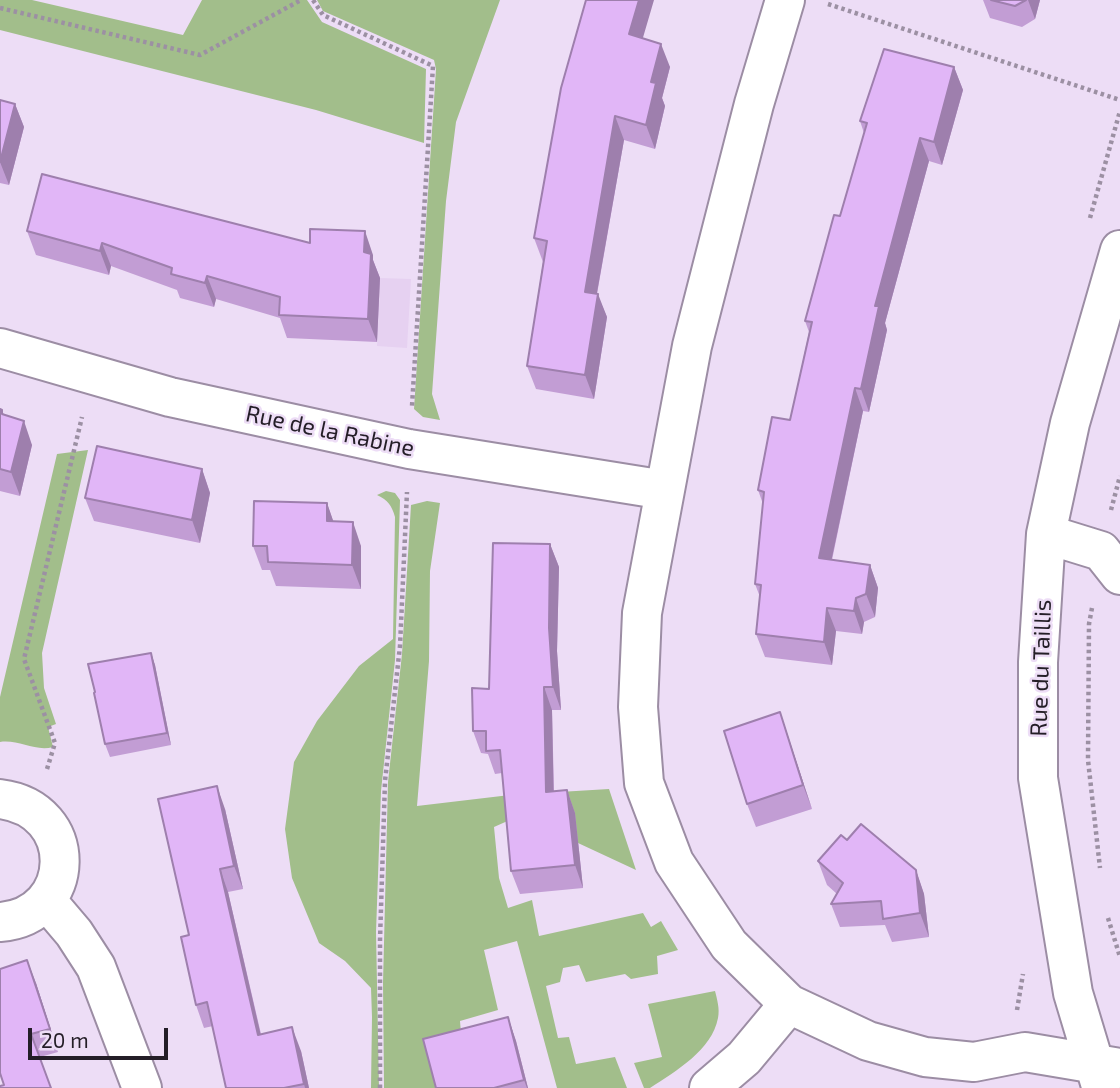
<!DOCTYPE html>
<style>
body{margin:0}
#map{position:relative;width:1120px;height:1088px;overflow:hidden;background:#edddf6;font-family:"Exo 2",sans-serif}
canvas{display:block}
.scale{position:absolute;left:28px;top:1028px;width:140px;height:32px;box-sizing:border-box;border:4px solid #241e27;border-top:0;padding-left:9px;font-size:21px;line-height:24px;white-space:nowrap;color:#241e27;-webkit-text-stroke:5px #edddf6;paint-order:stroke}
</style>
<div id="map">
<canvas width="1120" height="1088"></canvas>
<div class="scale">20 m</div>
</div>
<script>
const context = document.querySelector('canvas').getContext('2d');
context.lineJoin = 'round';
function fill(path, color) { context.fillStyle = color; context.fill(path, 'evenodd'); }
function strokePath(path, color, width, dash) { context.strokeStyle = color; context.lineWidth = width; context.lineCap = dash ? 'butt' : 'round'; context.setLineDash(dash || []); context.stroke(path); }
function write(font, color, halo, rows, align = 'center') {
  context.font = font + ' "Exo 2",sans-serif'; context.lineWidth = 5; context.setLineDash([]); context.textBaseline = 'middle'; context.strokeStyle = halo; context.fillStyle = color; for (const [text, x, y, turn = 0] of rows) {
    context.save(); context.translate(x, y); context.rotate((+turn || 0) * Math.PI / 180); context.textAlign = isNaN(turn) ? turn : align; if (halo) context.strokeText(text, 0, 0); context.fillText(text, 0, 0); context.restore();
  }
}
fill(new Path2D(`
 M380 278 411 279 407 348 377 346Z`), '#e6d1f1');
fill(new Path2D(`
 M0 0H32L183 35 202 0H307L322 22 426 69 424 143 316 110 0 30Z
 M317 0H500L456 122 446 201 432 394 440 420 423 417 414 409 436 69 434 60 323 11Z
 M88 450 42 653 44 688 56 724 48 727 53 747C35 752 18 739 0 742V697L57 454Z
 M386 491 395 493 400 500 395 660 381 791 376 932 379 1088H371L372 1017 371 988 345 961 319 943 292 878 285 829 294 762 317 721 359 666 393 639 395 517C392 506 388 500 377 495Z
 M427 501 440 503 430 571 429 661 417 806 510 795 609 789 636 870 578 843 512 819 494 827 499 878 508 908 532 900 539 936 643 913 651 927 661 921 678 950 657 956 658 974 631 979 625 974 586 982 579 965 563 968 560 982 546 986 558 1038 569 1037 576 1064 615 1057 627 1088H557L517 941 484 950 498 1010 460 1021 461 1033 438 1088H384L383 983 388 782 402 654 411 505Z
 M715 991C717 999 720 1009 718 1018 712 1050 676 1071 650 1088H644L634 1063 662 1057 648 1004Z`), '#a2be8b');
const minor = new Path2D(`
 M785 0 754 104 692 346 642 613 638 707 644 783 674 862 729 945 789 1004 868 1041 925 1057 974 1062 1025 1052 1120 1068
 M0 348 170 397 409 449 665 490
 M1046 534 1101 551 1120 575
 M0 799C81 809 78 916 0 922
 M46 900 74 933 96 967 142 1088
 M1101 1086 1073 993 1038 778V662L1046 534 1070 423 1120 250
 M709 1088 744 1058 789 1004`);
strokePath(minor, '#9c8da4', 42);
strokePath(new Path2D(`
 M313 0 323 15 433 66 412 406
 M828 4 1120 100
 M0 8 200 55 301 0
 M1090 218 1120 111
 M1111 510 1120 476
 M1092 608 1089 624 1088 760 1100 868
 M47 769 55 743 24 659 82 417
 M1108 918 1120 957
 M1017 1010 1023 974
 M380 1088V940L385 781 400 646 407 492`), '#9c90a3', 4.5, [3.5, 3.5]);
strokePath(minor, '#fff', 38);
fill(new Path2D(`
 M983 0H1040L1035 19 1022 27 990 18Z
 M643 38 670 67 662 98 665 106 655 149 624 140 597 294 607 317 594 399 536 389 527 366 543 262 534 238Z
 M954 67 963 90 942 165 929 161 885 323 887 330 869 412 863 411 832 560 870 565 878 588 875 617 864 622 862 634 836 631 832 665 765 657 756 634 760 597 755 584 763 504 758 490 790 420 809 332 805 321 840 216 864 133 860 121Z
 M0 100 15 104 24 127 9 185 0 183Z
 M27 231 310 243 373 255V260L380 278 377 342 287 338 280 318 216 299 214 307 180 298 177 290 111 266 109 275 36 255Z
 M0 409 2 410 4 415 32 445 20 496 0 491Z
 M202 469 210 493 200 543 94 521 85 498Z
 M327 503 333 521 361 546V589L276 586 270 570H262L253 546Z
 M550 544 559 567 557 651 561 710H552L554 791 567 790 575 813 583 888 520 894 511 871 502 773 495 774 488 754 481 753 473 731 489 689Z
 M151 653 155 665 171 745 110 757 105 744Z
 M780 712 812 809 756 827 747 804Z
 M225 809 243 889 228 892 261 1034 301 1051 309 1088H226L213 1026 204 1028 196 1005 189 935Z
 M847 840 916 870 924 894 929 937 892 942 885 925 840 927 831 904 837 894 827 885 818 861Z
 M36 983 58 1052 40 1057 4 1085Z
 M508 1017 516 1041 528 1088H436Z`), '#c29dd4');
fill(new Path2D(`
 M639 0H654L637 58 629 34Z
 M1028 0H1040L1035 19Z
 M661 44 670 67 662 98 665 106 655 149 646 125 651 82Z
 M954 67 963 90 942 165 934 142Z
 M15 104 24 127 9 185 0 162Z
 M615 116 624 140 593 315 585 292Z
 M920 138 929 161 885 323 887 330 869 412 861 389 875 306Z
 M365 231 373 255V260L380 278 377 342 368 319 364 252Z
 M102 243 111 266 109 275 100 251Z
 M207 276 216 299 214 307 205 283Z
 M598 294 607 317 594 399 585 375Z
 M855 388 863 411 827 581 819 558Z
 M24 421 32 445 20 496 11 472Z
 M202 469 210 493 200 543 192 520Z
 M327 503 335 526 327 521Z
 M353 522 361 546V589L352 565Z
 M550 544 559 567 557 651 561 710 553 687 549 628Z
 M870 565 878 588 875 617 866 594Z
 M856 598 864 622 862 634 854 611Z
 M827 608 836 631 832 665 824 642Z
 M151 653 155 665 171 745 167 733Z
 M544 687 552 710 554 815 546 792Z
 M780 712 788 736 812 809 803 785Z
 M217 786 225 809 243 889 234 866Z
 M567 790 575 813 583 888 575 865Z
 M220 869 228 892 266 1058 258 1035Z
 M916 870 924 894 929 937 920 913Z
 M27 960 36 983 58 1052 50 1029Z
 M508 1017 516 1041 528 1088H527L524 1080Z
 M292 1027 301 1051 309 1088H305L304 1084Z`), '#9e7fad');
const building = new Path2D(`
 M586 0H639L629 34 661 44 651 82 656 83 646 125 615 116 585 292 598 294 585 375 527 366 547 241 534 238 561 88Z
 M991 0H1026L1015 6Z
 M884 49 954 67 934 142 920 138 875 306H879L861 389 855 388 819 558 870 565 866 594 856 598 854 611 827 608 824 642 756 634 761 585 755 584 764 492 758 490 772 417 790 420 812 322 805 321 834 215 840 216 867 123 860 121Z
 M0 100 15 104 0 162Z
 M42 174 310 243V229L365 231 364 252 371 254 368 319 279 315 280 297 207 276 205 283 171 274 172 268 102 243 100 251 27 231Z
 M0 409 2 410V414L24 421 11 472 0 469Z
 M97 446 202 469 192 520 85 498Z
 M254 501 327 503V521L353 522 352 565 268 562 267 546H253Z
 M493 543 550 544 549 628 553 687H544L546 792 567 790 575 865 511 871 500 750 486 751V731H473L472 688 489 689Z
 M151 653 167 733 105 744 94 693 95 692 88 664Z
 M780 712 803 785 747 804 724 731Z
 M217 786 234 866 220 869 258 1035 292 1027 304 1084 284 1088H226L207 1002 196 1005 181 937 189 935 158 799Z
 M861 824 916 870 920 913 883 919 881 901 831 904 843 883 818 861 841 835 847 840Z
 M27 960 50 1029 31 1034 51 1088H0V1086L4 1085 0 1073V969Z
 M508 1017 524 1080 494 1088H436L423 1039Z`);
fill(building, '#e1b6f7');
strokePath(building, '#9e7fad', 2);
write('23px', '#241e27', '#edddf6', [
 ["Rue de la Rabine",330,431,12],
 ["Rue du Taillis",1041,668,-88]
]);
</script>
